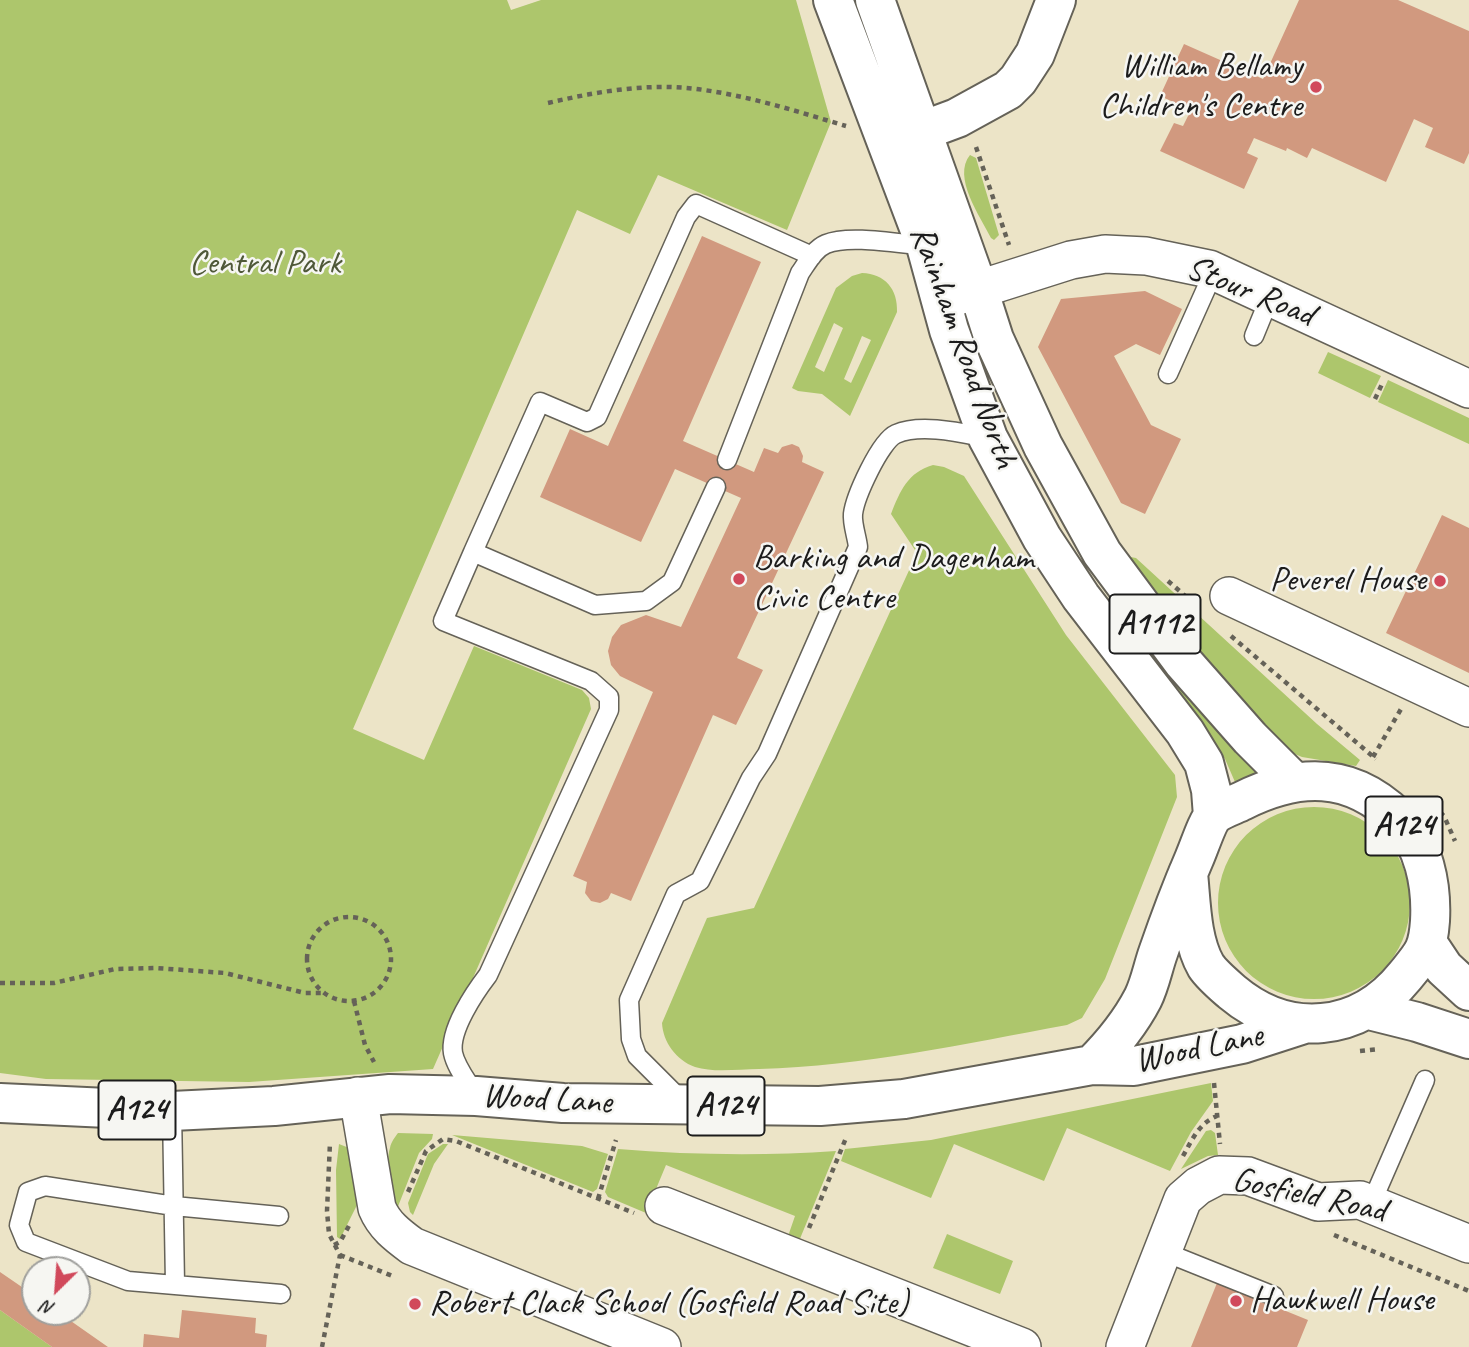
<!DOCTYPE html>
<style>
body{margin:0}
#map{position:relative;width:1469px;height:1347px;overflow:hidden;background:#ece4c7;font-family:Caveat,sans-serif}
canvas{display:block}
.north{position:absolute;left:21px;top:1256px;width:70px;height:70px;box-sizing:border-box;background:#f6f6f2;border:2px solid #9f9f9c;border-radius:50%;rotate:205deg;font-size:19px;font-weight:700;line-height:28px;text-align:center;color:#1c1c1c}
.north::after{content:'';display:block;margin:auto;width:24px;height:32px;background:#d1495b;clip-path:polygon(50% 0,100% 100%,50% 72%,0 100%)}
</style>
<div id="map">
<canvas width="1469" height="1347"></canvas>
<div class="north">N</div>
</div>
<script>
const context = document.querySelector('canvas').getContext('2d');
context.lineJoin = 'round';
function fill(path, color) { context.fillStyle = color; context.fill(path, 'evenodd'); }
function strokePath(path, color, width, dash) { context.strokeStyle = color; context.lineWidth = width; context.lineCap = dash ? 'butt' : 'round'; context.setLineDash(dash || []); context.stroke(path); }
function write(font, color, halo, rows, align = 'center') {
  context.font = font + ' Caveat,sans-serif'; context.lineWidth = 5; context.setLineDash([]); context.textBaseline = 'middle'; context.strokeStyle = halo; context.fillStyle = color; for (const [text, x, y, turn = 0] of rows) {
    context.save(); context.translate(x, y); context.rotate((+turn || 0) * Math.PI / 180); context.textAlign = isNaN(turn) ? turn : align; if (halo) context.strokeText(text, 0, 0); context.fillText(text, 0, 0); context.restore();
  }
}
fill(new Path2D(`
 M0 0H507L511 10 541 0H796L831 122 787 230 658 175 630 234 577 210 353 729 424 760 474 646 582 690 589 698 591 709 433 1069 249 1082 46 1079 0 1073Z
 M970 155 976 158 999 235 994 240 991 238C980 216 952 177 970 155Z
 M862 273C885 274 898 289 897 312L850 416 822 394 798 391 792 388 836 288 852 276ZM834 323 843 328 824 372 815 367ZM862 336 871 340 851 383 844 379Z
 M1328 352 1381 376 1370 398 1318 373Z
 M1388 380 1469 418V444L1378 402Z
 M933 465 944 467 964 476 1066 635 1175 775 1177 797 1105 979 1082 1018 1067 1025C964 1044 864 1066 759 1069 739 1069 714 1073 695 1067 676 1060 663 1042 662 1023L707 918 754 908 917 553 891 514C900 491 908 472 933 465Z
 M1125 556 1136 558 1317 724 1360 760 1356 766 1302 757 1290 752 1236 700Z
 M1117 594 1256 770 1255 773 1235 782 1225 759 1216 746 1104 602Z
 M1218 903a96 96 0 1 1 192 0a96 96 0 1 1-192 0Z
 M1211 1083 1213 1101 1191 1132 1170 1171 1067 1128 1044 1181 954 1144 931 1198 841 1161 845 1149 931 1140Z
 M1211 1130 1215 1133 1218 1155 1208 1156 1181 1169 1206 1131Z
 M398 1133 433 1134 432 1139 419 1153 397 1209C392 1195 385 1162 390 1148 391 1142 395 1137 398 1133Z
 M452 1135 582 1146 608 1154 597 1189 593 1192Z
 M339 1144 349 1148 361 1197 340 1239 337 1237 336 1170Z
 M443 1144H448L434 1164 413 1215 410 1212 408 1203 428 1154Z
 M618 1149C691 1155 763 1156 836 1151L797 1246 786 1242 795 1216 666 1165 646 1213 608 1197 605 1192Z
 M947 1234 1013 1261 1000 1294 933 1268Z
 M0 1310 52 1347H0Z`), '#adc66c');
fill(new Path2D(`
 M1299 0H1398L1469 31V153L1464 164 1425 147 1433 128 1414 119 1386 182 1312 148 1307 158 1287 148 1286 151 1254 138 1247 153 1258 158 1244 189 1160 151 1174 123 1183 126 1191 110 1160 96 1184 44 1263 79Z
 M702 236 761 262 683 441 754 472 764 448 778 453 782 447 792 444 799 447 803 456 802 462 824 472 737 658 763 670 736 725 713 715 631 901 611 893 608 899 600 903 591 901 585 893 587 882 573 876 653 692 620 676 611 665 608 651 612 637 621 625 646 615 681 627 741 498 675 469 641 542 540 497 570 429 608 446Z
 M1145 291 1182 309 1160 355 1136 344 1114 356 1151 425 1181 439 1145 514 1121 503 1038 347 1061 299Z
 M1442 515 1469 528V673L1386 633Z
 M0 1272 35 1296V1312H58L108 1347H52L0 1310Z
 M1217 1283 1308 1320 1297 1347H1191Z
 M182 1310 256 1318 255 1333 267 1335 266 1347H143L144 1334 179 1338Z`), '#d1997f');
const service = new Path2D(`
 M1254 336 1270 297
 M1168 374 1214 271
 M727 460 800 273C807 263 814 249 826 244 849 234 900 244 926 246
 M473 552 540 402 587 422 597 417 686 217 696 204 812 256
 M476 1096C469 1083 456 1068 453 1053 449 1030 475 992 488 975L609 710V697L591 681 443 621 473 552 595 605 646 601 672 582 716 487
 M680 1099 637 1056 631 1039 629 1000 676 894 700 881 751 778 767 754 858 547C857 537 852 524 853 514 855 497 880 441 896 434 921 423 962 433 988 438
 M172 1111 175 1284
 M1371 1204 1425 1080
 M279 1216 174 1206 45 1186 28 1192 19 1225 26 1242 128 1281 281 1294
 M1162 1251 1274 1296`);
const minor = new Path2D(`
 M948 299 1071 260 1105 254 1146 256 1209 269 1469 389
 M1229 596 1469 708
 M358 1096 377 1208C384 1225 397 1235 412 1246L662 1347
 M664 1206 1022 1347
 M1125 1347 1183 1199 1198 1186 1219 1175 1248 1176 1318 1202 1360 1200 1469 1244`);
const tertiary = new Path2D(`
 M890 143 957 118 1008 90 1018 80 1035 54 1056 0`);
const primary = new Path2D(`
 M833 0 926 246 949 330 988 438 1042 538 1081 597 1185 732 1204 763 1211 790 1213 816
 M875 0 978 289 994 339 1043 446 1102 553 1183 662 1250 738 1293 781
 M1428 944 1444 968 1469 991
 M1369 1010 1417 1022 1469 1039
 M1092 1065C1112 1045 1130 1023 1143 998 1150 984 1153 967 1158 953 1169 921 1181 889 1194 859 1199 848 1207 822 1214 815 1221 809 1234 805 1242 801 1298 773 1350 771 1398 818 1424 844 1432 885 1430 921 1428 950 1423 954 1405 976 1359 1033 1288 1039 1232 992 1224 985 1212 975 1206 966 1191 940 1191 902 1188 873
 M0 1103 172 1111 274 1106 390 1094 476 1096 563 1103 820 1106 904 1099 1092 1065 1134 1066 1242 1044 1304 1024`);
strokePath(service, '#656258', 21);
strokePath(minor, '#656258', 40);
strokePath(tertiary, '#656258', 42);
strokePath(primary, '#656258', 42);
strokePath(new Path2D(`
 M548 103C599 91 652 82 704 90 753 97 799 112 846 126
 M976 147 1009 245
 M1375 399 1382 384
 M1168 581 1198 607
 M1231 636 1376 759
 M1373 757 1401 709
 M1440 812 1444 816 1455 841
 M307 959a42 42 0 1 1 84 0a42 42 0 1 1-84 0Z
 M0 983H54L115 969 156 968 225 973 305 993H326
 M354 1001 365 1045 374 1062
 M1360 1051 1379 1049
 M1214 1083 1220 1144
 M1183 1156C1192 1140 1199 1123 1217 1116
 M408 1192 426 1151 443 1139 456 1141 634 1213
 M598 1199 616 1140
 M809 1228 846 1138
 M1334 1235 1469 1291
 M334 1245 340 1242 350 1224
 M340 1255 395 1277
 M322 1347 340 1255 329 1234 327 1211 330 1142`), '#656258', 4.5, [5, 5]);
strokePath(service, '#fff', 18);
strokePath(minor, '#fff', 37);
strokePath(tertiary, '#fff', 38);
strokePath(primary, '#fff', 38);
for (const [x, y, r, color] of [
 [1316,87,7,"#d1495b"],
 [739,579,7,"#d1495b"],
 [1440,581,7,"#d1495b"],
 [1236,1301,7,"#d1495b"],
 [415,1304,7,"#d1495b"]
]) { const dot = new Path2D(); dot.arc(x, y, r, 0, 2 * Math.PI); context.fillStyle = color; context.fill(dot); strokePath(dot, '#f6f6f2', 2.5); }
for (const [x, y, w] of [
 [1155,624,91],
 [1404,826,77],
 [726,1106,77],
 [137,1110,77]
]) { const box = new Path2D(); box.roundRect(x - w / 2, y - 29.5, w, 59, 5); context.fillStyle = '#f6f6f2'; context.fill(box); strokePath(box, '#1c1c1c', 2); }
write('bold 33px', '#1c1c1c', null, [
 ["A1112",1155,624],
 ["A124",1404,826],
 ["A124",726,1106],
 ["A124",137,1110]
]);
write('35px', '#1c1c1c', '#f6f6f2', [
 ["William Bellamy",1302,67,"right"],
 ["Children's Centre",1302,107,"right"],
 ["Barking and Dagenham",753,559],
 ["Civic Centre",753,599],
 ["Peverel House",1426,581,"right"],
 ["Hawkwell House",1250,1301],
 ["Robert Clack School (Gosfield Road Site)",429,1304]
], 'left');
write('35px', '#4f5838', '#f6f6f2', [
 ["Central Park",265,264]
]);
write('35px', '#1c1c1c', '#f6f6f2', [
 ["Stour Road",1250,292,22],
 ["Rainham Road North",963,347,70],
 ["Wood Lane",1199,1049,-12],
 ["Wood Lane",547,1100,3],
 ["Gosfield Road",1309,1196,12]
]);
</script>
